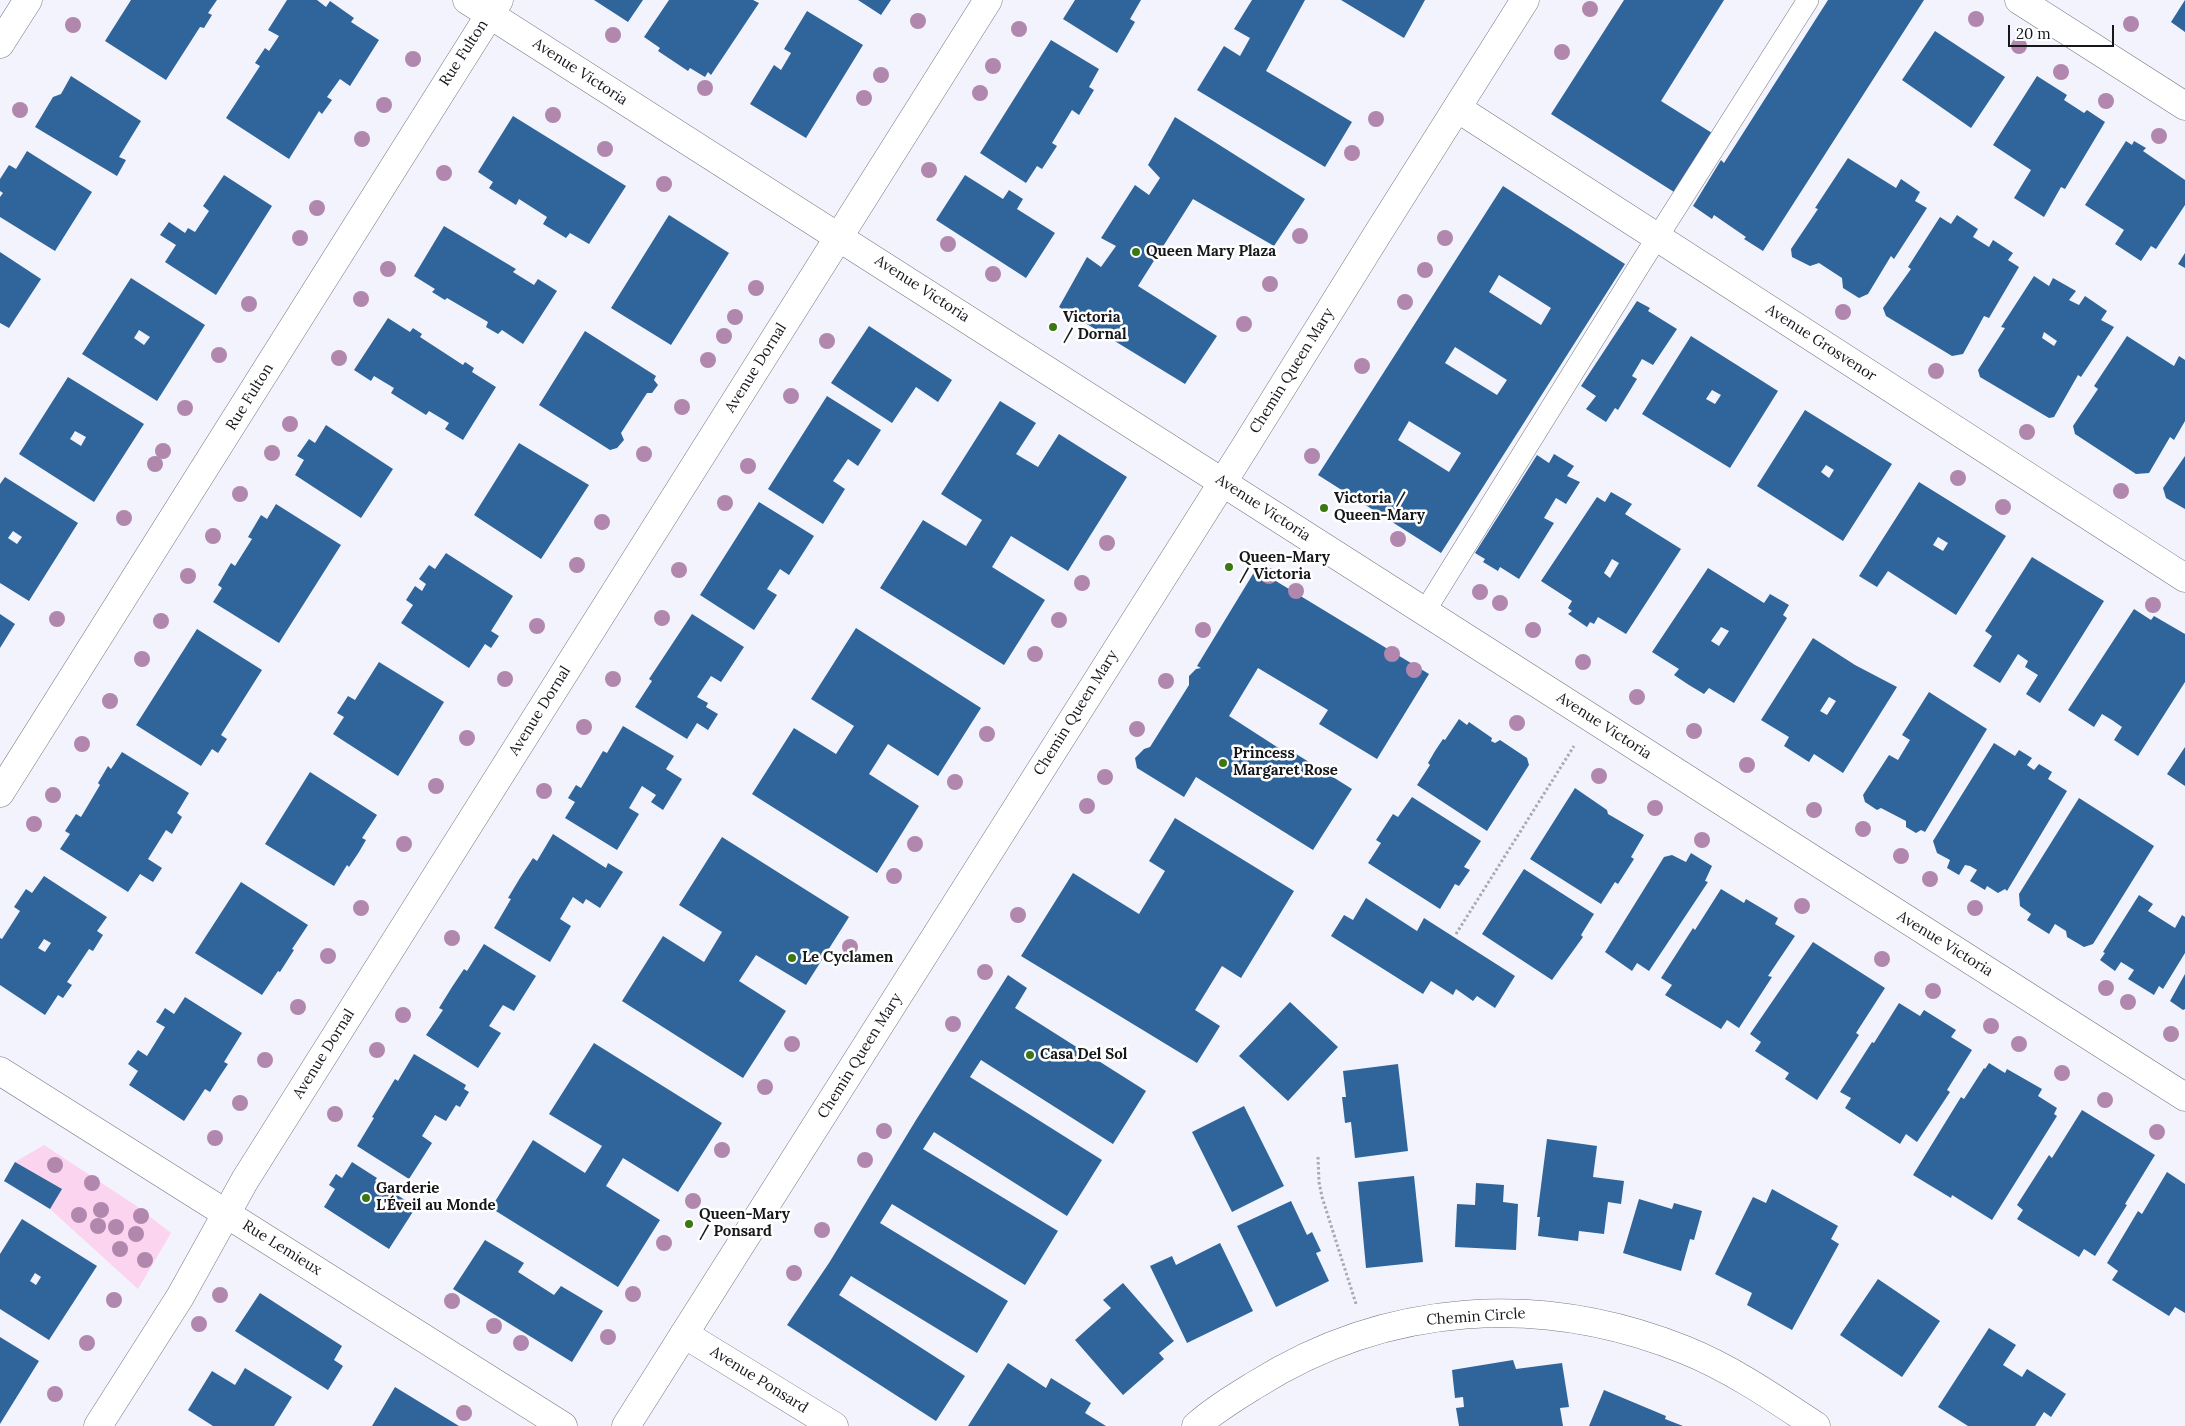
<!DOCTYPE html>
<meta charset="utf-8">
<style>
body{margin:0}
#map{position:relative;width:2185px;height:1426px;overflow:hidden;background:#f2f3fd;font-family:Lora,serif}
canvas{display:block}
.scale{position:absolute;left:2008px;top:25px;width:106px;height:22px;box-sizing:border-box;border:2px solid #16171b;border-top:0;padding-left:6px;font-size:15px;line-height:18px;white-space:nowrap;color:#16171b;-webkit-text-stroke:4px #fff;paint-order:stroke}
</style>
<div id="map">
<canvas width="2185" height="1426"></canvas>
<div class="scale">20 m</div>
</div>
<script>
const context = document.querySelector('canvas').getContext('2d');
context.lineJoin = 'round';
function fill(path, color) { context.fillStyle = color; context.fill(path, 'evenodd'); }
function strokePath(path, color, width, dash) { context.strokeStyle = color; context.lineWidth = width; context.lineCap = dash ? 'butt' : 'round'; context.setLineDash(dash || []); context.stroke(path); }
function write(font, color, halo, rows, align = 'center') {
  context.font = font + ' Lora,serif'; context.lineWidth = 5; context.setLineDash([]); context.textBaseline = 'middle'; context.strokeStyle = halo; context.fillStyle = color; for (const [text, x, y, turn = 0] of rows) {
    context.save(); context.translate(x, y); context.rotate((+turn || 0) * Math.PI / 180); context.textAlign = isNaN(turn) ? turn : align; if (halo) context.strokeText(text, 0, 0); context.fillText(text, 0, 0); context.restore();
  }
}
fill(new Path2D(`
 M44 1145 135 1205 171 1233 138 1289 50 1209 4 1181 15 1162Z`), '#fbd4f0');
fill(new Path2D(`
 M131 0H217L208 13 212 15 204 28 200 27 166 80 105 41Z
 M287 0H317L326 7 330 1 354 18 351 22 379 40 350 86 340 79 327 97 332 100 322 114 319 111 289 159 226 118 260 66 255 63 265 48 269 51 279 36 268 30Z
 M594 0H643L628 22Z
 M669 0H753L759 3 711 75 708 72 705 77 690 68 688 71 658 51 660 48 644 37Z
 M858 0H891L881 15Z
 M1075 0H1141L1130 19 1135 22 1117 53 1063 19Z
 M1252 0H1305L1266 71 1352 122 1325 167 1197 90 1224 46 1240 56 1250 38 1234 29Z
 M1341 0H1425L1404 38Z
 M1624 0H1724L1661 101 1712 133 1674 192 1551 114Z
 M1828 0H1924L1763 251 1744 239 1746 237 1714 215 1712 219 1693 206 1721 160 1724 163Z
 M2185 0V32L2171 22Z
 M807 11 863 45 806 138 750 104 774 65 781 70 791 53 784 49Z
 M1935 31 2005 77 1971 128 1902 80Z
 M1051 40 1099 69 1089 87 1094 90 1079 115 1072 110 1052 143 1057 146 1042 169 1037 166 1026 183 980 153Z
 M71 76 141 121 119 157 126 160 117 176 35 127 53 97 61 94Z
 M2037 76 2067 95 2064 100 2084 113 2087 110 2105 122 2065 189 2061 187 2044 217 2014 198 2031 170 1993 145Z
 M513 116 626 186 589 244 570 233 566 238 543 224 547 217 519 199 516 205 489 188 493 182 478 172Z
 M1175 117 1305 199 1274 246 1193 199 1138 286 1217 336 1185 384 1059 307 1087 257 1101 267 1116 246 1101 238 1135 185 1149 195 1160 178 1148 165Z
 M2126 141 2132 145 2134 141 2146 148 2143 151 2185 180V205L2156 249 2151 246 2141 261 2115 244 2124 230 2085 205Z
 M27 151 92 192 55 251 0 217V197L3 193 0 191V179L9 165 16 169Z
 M1848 158 1896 188 1901 179 1920 192 1915 201 1927 208 1894 259 1891 256 1868 294 1859 298 1843 288 1842 278 1819 263 1810 266 1792 257 1791 249 1818 209 1815 208Z
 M224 175 272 206 216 295 165 262 176 245 160 235 169 222 185 233 188 228 195 232 209 211 203 206Z
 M965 175 1003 199 1009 190 1023 199 1017 209 1055 233 1026 278 936 220Z
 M1503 186 1625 264 1441 553 1318 475ZM1499 275 1551 308 1541 325 1489 292ZM1455 347 1507 380 1497 395 1445 363ZM1409 421 1461 453 1449 472 1398 440Z
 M669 215 729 253 671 345 611 308Z
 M1957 215 1978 229 1973 237 1989 247 1993 240 2013 253 2008 260 2019 267 1989 318 1984 316 1963 354 1952 356 1886 316 1883 308 1911 269 1908 267 1940 217 1951 224Z
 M444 226 516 269 513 272 534 285 538 279 557 291 523 344 502 330 498 334 486 327 488 322 447 298 445 300 432 292 435 289 414 276Z
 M0 252 41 279 9 328 0 323Z
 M2185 253V268L2178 264Z
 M2034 276 2049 286 2053 278 2076 291 2069 300 2079 305 2085 296 2107 311 2101 320 2114 327 2081 377 2078 375 2054 417 2049 418 1980 377 1978 370 2005 328 2001 327ZM2044 332 2057 341 2054 346 2042 338Z
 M131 278 205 325 157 401 82 354ZM139 330 150 337 144 345 134 338Z
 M1637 301 1650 308 1648 311 1677 329 1653 365 1642 359 1632 376 1637 379 1618 410 1615 408 1606 422 1586 409 1596 396 1581 386Z
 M388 318 410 332 413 328 422 334 420 337 463 365 465 362 474 368 472 372 496 387 463 440 445 429 449 423 429 411 426 415 391 393 394 388 374 376 371 381 354 370Z
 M869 326 952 380 938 402 916 387 892 423 831 383Z
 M585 331 656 376 654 380 658 385 652 393H647L621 433 624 440 617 448 610 450 539 405Z
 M1691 336 1778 391 1730 468 1642 414ZM1712 390 1721 395 1715 404 1706 399Z
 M2127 336 2174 366 2179 356 2185 360V421L2174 440 2170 437 2149 473 2136 474 2075 434 2073 426 2098 389 2094 386Z
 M68 377 144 424 94 502 19 454ZM75 431 86 437 81 446 70 439Z
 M827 396 881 430 858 466 848 459 833 481 845 489 823 524 768 489Z
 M1000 401 1036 423 1016 454 1038 467 1059 434 1127 477 1068 571 1011 536 992 567 1045 600 1004 665 880 588 923 520 966 546 982 520 941 494Z
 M1805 410 1892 464 1843 541 1757 486ZM1826 465 1834 470 1829 478 1821 472Z
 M326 425 393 469 361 518 295 475 304 460 297 456 309 439 315 443Z
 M519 443 589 485 541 559 474 515Z
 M1554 454 1574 466 1567 476 1580 482 1566 504 1556 498 1544 518 1554 523 1519 579 1500 567 1498 571 1483 562 1485 559 1475 553 1537 455 1549 463Z
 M2185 456V509L2166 498 2163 488Z
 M5 477 78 523 29 601 0 583V484ZM13 531 22 537 17 544 8 538Z
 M1919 482 2006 536 1956 615 1888 571 1877 587 1859 576ZM1938 537 1948 543 1943 551 1933 545Z
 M1611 492 1632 504 1625 514 1681 549 1626 634 1598 617 1594 624 1590 622 1587 627 1568 614 1572 611 1568 608 1572 601 1541 581 1597 497 1605 502ZM1612 559 1619 563 1610 578 1604 573Z
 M759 502 814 536 789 575 780 569 767 589 777 595 754 630 700 595Z
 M276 504 341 545 279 643 213 602 222 588 218 585 231 563 235 566 252 539 248 537 261 515 267 519Z
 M446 553 513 596 491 631 499 636 491 648 485 644 469 668 401 623 413 605 406 600 415 586 422 591 426 584 419 579 429 565 435 569Z
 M2032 557 2104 601 2040 703 2026 694 2038 675 2025 667 2028 661 2018 654 2000 683 1973 666 1992 636 1985 631Z
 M1708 568 1764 603 1770 594 1789 605 1783 615 1787 618 1734 703 1709 688 1704 694 1689 685 1674 675 1679 669 1652 652ZM1721 627 1729 631 1719 646 1711 641Z
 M1256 569 1429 674 1377 759 1319 724 1328 710 1258 668 1229 716 1291 756 1293 752 1352 789 1313 850 1196 777 1184 797 1137 768 1135 758 1144 749 1150 747 1189 685V676L1196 669 1201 668 1197 666Z
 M2134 609 2151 620 2154 616 2185 634V682L2138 756 2114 740 2122 727 2112 720 2102 714 2094 727 2068 710Z
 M0 614 15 624 0 648Z
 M692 614 744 647 721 682 711 676 697 697 708 703 706 707 718 714 708 730 697 723 687 739 635 707 652 681 649 679Z
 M856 628 981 708 938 776 888 744 869 774 919 806 877 873 752 794 794 728 836 754 854 726 811 699Z
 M197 629 262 670 221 735 227 739 218 753 212 749 201 766 136 725Z
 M1813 638 1855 665 1897 687 1843 773 1814 754 1809 762 1784 746 1789 737 1761 720ZM1829 697 1836 701 1827 715 1820 711Z
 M379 662 444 702 398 776 333 734 344 717 337 713 348 696 355 700Z
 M1929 692 1987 729 1925 832 1921 830 1916 833 1906 827V821L1881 808 1877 810 1865 802 1863 795 1889 755 1898 760 1910 740 1902 735Z
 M1459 719 1467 725 1469 722 1492 738 1491 741 1495 743 1500 740 1527 758 1529 765 1487 831 1417 785 1430 765 1428 763 1435 751 1443 739 1445 740Z
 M623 726 674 756 666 769 682 779 663 810 651 802 656 795 642 786 629 808 639 814 617 850 565 818 575 802 568 798 576 785 581 788 603 751 607 753Z
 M1994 743 2015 756 2019 750 2032 758 2027 765 2034 770 2039 764 2052 772 2048 779 2067 791 2007 891 2005 889 1998 893 1987 886 1985 890 1970 881 1977 870 1970 866 1965 865 1959 875 1947 868 1950 860 1937 853 1933 841Z
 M2185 747V786L2167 774Z
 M122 752 189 793 177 813 182 817 172 834 166 830 148 859 162 868 153 882 140 874 128 892 60 849 70 834 65 831 76 814 81 817 100 785 98 783 108 766 111 769Z
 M310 772 377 815 362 838 366 840 359 852 349 867 347 865 334 886 265 844Z
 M1575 788 1607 810 1608 814 1644 835 1631 857 1634 859 1618 884 1615 882 1601 904 1530 859Z
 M1412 797 1481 841 1464 867 1470 870 1459 886 1455 884 1440 909 1368 863 1381 843 1376 840 1393 814 1398 817Z
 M2079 798 2154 846 2093 944 2084 947 2067 937 2066 931 2055 924 2049 934 2027 920 2031 914 2020 906 2019 894Z
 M1175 818 1294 891 1241 978 1222 966 1195 1010 1220 1026 1197 1063 1021 956 1073 873 1139 914 1165 871 1149 861Z
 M553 834 606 868 608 863 623 872 600 908 586 899 583 904 573 897 560 919 571 926 550 962 494 928 511 899 508 898 520 878 533 858 537 861Z
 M722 837 849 917 806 985 756 955 739 981 786 1011 743 1078 622 1001 663 936 704 962 722 932 679 905Z
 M1691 853 1712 866 1705 881 1708 882 1649 971 1637 963 1632 971 1605 952 1664 857 1672 855 1686 862Z
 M1524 869 1594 914 1581 935 1583 937 1552 980 1482 934Z
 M44 876 107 917 97 931 103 935 93 951 89 949 67 982 72 985 63 998 58 995 45 1015 0 985V938L2 939 20 911 14 907 26 889 32 893ZM44 939 51 943 45 952 38 948Z
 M241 882 308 925 292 949 294 950 280 972 278 971 262 995 195 953Z
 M1721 889 1744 903 1746 899 1778 918 1775 924 1795 936 1768 976 1772 977 1739 1028 1727 1020 1721 1029 1665 995 1672 985 1661 978 1693 928 1695 930Z
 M2139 895 2153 904 2148 911 2175 928 2182 915 2185 917V953L2163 989 2159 986 2154 995 2128 979 2134 970 2121 962 2115 971 2100 960 2105 953 2103 952Z
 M1366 898 1417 931 1424 918 1515 976 1495 1008 1477 996 1473 1001 1456 989 1453 995 1431 981 1423 994 1331 936 1344 915 1353 920Z
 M1813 942 1885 988 1856 1033 1859 1035 1817 1100 1785 1079 1789 1073 1755 1051 1761 1042 1750 1034Z
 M484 944 536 976 514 1011 503 1005 489 1026 501 1033 478 1068 426 1035 443 1010 439 1008 452 987 464 969 467 971Z
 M2185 974V1009L2183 1010 2170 1001Z
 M1008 975 1027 988 1015 1008 1146 1091 1113 1144 981 1060 970 1077 1102 1160 1067 1216 934 1132 923 1149 1058 1231 1025 1285 892 1204 880 1223 1008 1301 977 1353 851 1276 839 1295 965 1376 936 1421 787 1325 829 1263 916 1120Z
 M185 997 242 1033 224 1062 228 1064 218 1079 210 1092 205 1089 184 1121 129 1085 138 1071 128 1064 138 1050 147 1056 165 1027 156 1022 165 1008 174 1014Z
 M1290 1002 1338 1047 1288 1101 1239 1056Z
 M1899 1003 1920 1016 1924 1010 1956 1030 1951 1037 1972 1050 1947 1090 1950 1092 1917 1142 1906 1134 1900 1144 1845 1108 1851 1098 1840 1092 1872 1042 1874 1043Z
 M594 1043 722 1123 678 1192 623 1158 606 1186 660 1220 618 1287 491 1208 533 1140 585 1173 602 1146 549 1114Z
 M414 1054 466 1085 464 1089 469 1092 460 1107 456 1105 446 1121 435 1115 422 1136 432 1143 409 1179 357 1146 374 1118 372 1117 395 1079 398 1081Z
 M1989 1063 2005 1073 2007 1069 2042 1089 2038 1096 2057 1108 2054 1114 2057 1116 1992 1220 1952 1195 1951 1198 1913 1175 1961 1097 1964 1099 1984 1068 1985 1069Z
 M1398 1064 1408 1151 1355 1158 1351 1122 1345 1123 1342 1097H1346L1343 1071Z
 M1244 1106 1284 1186 1232 1212 1192 1132Z
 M2082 1110 2155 1155 2125 1204 2127 1205 2095 1256 2084 1249 2079 1257 2017 1219 2023 1210 2017 1205 2049 1155 2052 1158Z
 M1547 1139 1597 1146 1593 1177 1624 1181 1621 1204 1608 1202 1604 1234 1579 1231 1578 1241 1538 1236 1540 1217H1537Z
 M15 1162 62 1189 50 1209 4 1181Z
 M352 1162 377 1178 375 1181 416 1207 389 1249 324 1207 335 1189 329 1185 336 1174 342 1178Z
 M2167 1172 2185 1184V1313L2175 1307 2169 1316 2112 1280 2118 1271 2107 1263 2138 1211 2142 1214Z
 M1414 1176 1423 1262 1366 1268 1358 1182Z
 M1476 1183 1504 1185 1503 1202 1518 1204 1516 1250 1455 1247 1457 1204 1475 1205Z
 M1772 1189 1838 1226 1831 1239 1839 1244 1792 1330 1747 1305 1752 1293 1715 1274 1753 1197 1766 1203Z
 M1639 1199 1672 1209 1674 1203 1702 1211 1694 1240 1690 1239 1681 1271 1623 1253Z
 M1291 1201 1307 1235 1312 1232 1321 1251 1316 1253 1329 1281 1276 1307 1237 1226Z
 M22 1219 97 1266 49 1340 0 1309V1254ZM35 1273 41 1277 36 1285 30 1281Z
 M485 1240 524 1263 518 1272 554 1295 561 1286 603 1311 572 1362 453 1289Z
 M1220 1243 1253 1311 1187 1343 1150 1266 1172 1256 1176 1265Z
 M1878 1279 1940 1321 1902 1377 1840 1335Z
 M1123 1283 1174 1341 1159 1353 1164 1359 1123 1395 1075 1340 1111 1308 1103 1300Z
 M260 1293 342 1346 334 1360 343 1366 328 1390 235 1331Z
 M1989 1328 2016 1345 2003 1365 2022 1377 2027 1369 2066 1394 2051 1417 2044 1412 2035 1426H1968L1938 1407Z
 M0 1337 39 1361 0 1424Z
 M1513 1360 1516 1369 1562 1363 1569 1407 1560 1408 1563 1426H1459L1456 1408 1464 1407 1463 1397 1455 1398 1452 1370Z
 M1008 1363 1046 1388 1051 1378 1091 1403 1085 1413 1106 1426H968Z
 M245 1368 292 1397 274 1426H213L188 1410 212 1371 235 1385Z
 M395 1387 459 1426H372Z
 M1604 1390 1666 1416 1665 1419 1683 1426H1589Z`), '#2f659a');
const service = new Path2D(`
 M1425 611 1641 263 1808 0`);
const minor = new Path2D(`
 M2019 0 2185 106
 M0 44 28 0
 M1457 108 2185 578
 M0 793 499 0
 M0 1071 563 1426
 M684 1334 834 1426
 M98 1426 180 1297 245 1180 988 0
 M1196 1426C1214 1410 1234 1398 1255 1385 1387 1302 1541 1292 1685 1350 1732 1369 1774 1398 1816 1426`);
const tertiary = new Path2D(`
 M467 0 2185 1097
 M626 1426 1245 447 1380 230 1525 0`);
strokePath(service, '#757782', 22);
strokePath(minor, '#757782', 29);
strokePath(tertiary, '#757782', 29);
strokePath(new Path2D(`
 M1456 934 1574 746
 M1318 1157 1319 1182 1322 1197 1356 1304`), '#a8a9b1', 3, [2.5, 2.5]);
strokePath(service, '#fff', 21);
strokePath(minor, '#fff', 28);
strokePath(tertiary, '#fff', 28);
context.fillStyle = '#b187ae';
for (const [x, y] of [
 [1590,9],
 [1976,19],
 [918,21],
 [2131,24],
 [73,25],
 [1019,29],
 [613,35],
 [2019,46],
 [1562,52],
 [413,59],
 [993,66],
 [2061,72],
 [881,75],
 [705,88],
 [980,93],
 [864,98],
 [2106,101],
 [384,105],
 [20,110],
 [553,115],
 [1376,119],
 [2159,136],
 [362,139],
 [605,149],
 [1352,153],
 [929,170],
 [444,173],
 [664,184],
 [317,208],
 [1300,236],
 [300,238],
 [1445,238],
 [948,244],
 [388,269],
 [1425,270],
 [993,274],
 [1270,284],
 [756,288],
 [361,299],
 [1405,302],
 [249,304],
 [1843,312],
 [735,317],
 [1244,324],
 [724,336],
 [827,341],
 [219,355],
 [339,358],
 [708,360],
 [1362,366],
 [1936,371],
 [791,396],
 [682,407],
 [185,408],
 [290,424],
 [2027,432],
 [163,451],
 [272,453],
 [644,454],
 [1312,456],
 [155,464],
 [748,466],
 [1958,478],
 [2121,491],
 [240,494],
 [725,503],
 [2003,507],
 [124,518],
 [602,522],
 [213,536],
 [1398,539],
 [1107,543],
 [577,565],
 [679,570],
 [188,576],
 [1269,576],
 [1082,583],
 [1296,591],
 [1480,592],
 [1500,603],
 [2153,605],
 [662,618],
 [57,619],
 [1059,620],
 [161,621],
 [537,626],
 [1203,630],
 [1533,630],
 [1035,654],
 [1392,654],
 [142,659],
 [1583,662],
 [1414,670],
 [505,679],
 [613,679],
 [1166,681],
 [1637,697],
 [110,701],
 [1517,723],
 [584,727],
 [1137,729],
 [1694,731],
 [987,734],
 [467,738],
 [82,744],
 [1747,765],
 [1599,776],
 [1105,777],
 [955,782],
 [436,786],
 [544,791],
 [53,795],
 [1087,806],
 [1655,808],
 [1814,810],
 [34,824],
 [1863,829],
 [1702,840],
 [404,844],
 [915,844],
 [1901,856],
 [894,876],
 [1930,879],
 [1802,906],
 [361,908],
 [1975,908],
 [1018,915],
 [452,938],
 [850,947],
 [328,956],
 [1882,959],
 [985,972],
 [2106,988],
 [1933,991],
 [2128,1002],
 [298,1007],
 [403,1015],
 [953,1024],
 [1991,1026],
 [2171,1034],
 [792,1044],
 [2019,1044],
 [377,1050],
 [265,1060],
 [2062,1073],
 [765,1087],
 [2105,1100],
 [240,1103],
 [335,1114],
 [884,1131],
 [2157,1132],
 [215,1138],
 [722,1150],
 [865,1160],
 [55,1165],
 [92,1183],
 [693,1201],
 [101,1210],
 [79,1215],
 [141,1216],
 [98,1226],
 [116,1227],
 [822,1230],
 [136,1234],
 [664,1243],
 [120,1249],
 [145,1260],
 [794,1273],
 [633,1294],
 [220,1295],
 [114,1300],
 [452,1301],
 [199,1324],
 [494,1326],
 [608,1337],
 [87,1343],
 [521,1343],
 [55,1394],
 [464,1413]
]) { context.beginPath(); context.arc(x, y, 8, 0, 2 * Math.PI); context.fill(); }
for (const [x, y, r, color] of [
 [1136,252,5,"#3c7811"],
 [1053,327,5,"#3c7811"],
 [1324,508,5,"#3c7811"],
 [1229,567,5,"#3c7811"],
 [1223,763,5,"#3c7811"],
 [792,958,5,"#3c7811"],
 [1030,1055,5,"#3c7811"],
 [366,1198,5,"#3c7811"],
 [689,1224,5,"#3c7811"]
]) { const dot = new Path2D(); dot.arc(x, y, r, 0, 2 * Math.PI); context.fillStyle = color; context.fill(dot); strokePath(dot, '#fff', 2); }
write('15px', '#16171b', '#fff', [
 ["Rue Fulton",464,53,-57],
 ["Avenue Victoria",580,72,33],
 ["Avenue Victoria",922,289,33],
 ["Avenue Grosvenor",1821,343,33],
 ["Avenue Dornal",756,368,-58],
 ["Chemin Queen Mary",1292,371,-58],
 ["Rue Fulton",250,397,-58],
 ["Avenue Victoria",1263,508,33],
 ["Avenue Dornal",540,711,-58],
 ["Chemin Queen Mary",1076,713,-58],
 ["Avenue Victoria",1604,726,33],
 ["Avenue Victoria",1945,944,32],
 ["Avenue Dornal",324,1054,-58],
 ["Chemin Queen Mary",860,1056,-58],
 ["Rue Lemieux",282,1248,32],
 ["Chemin Circle",1476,1317,-4],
 ["Avenue Ponsard",759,1380,32]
]);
write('bold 15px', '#16171b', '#fff', [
 ["Queen Mary Plaza",1146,252],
 ["Victoria",1063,318],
 ["/ Dornal",1063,335],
 ["Victoria /",1334,499],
 ["Queen-Mary",1334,516],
 ["Queen-Mary",1239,558],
 ["/ Victoria",1239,575],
 ["Princess",1233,754],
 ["Margaret Rose",1233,771],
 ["Le Cyclamen",802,958],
 ["Casa Del Sol",1040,1055],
 ["Garderie",376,1189],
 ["L'Éveil au Monde",376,1206],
 ["Queen-Mary",699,1215],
 ["/ Ponsard",699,1232]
], 'left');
</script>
